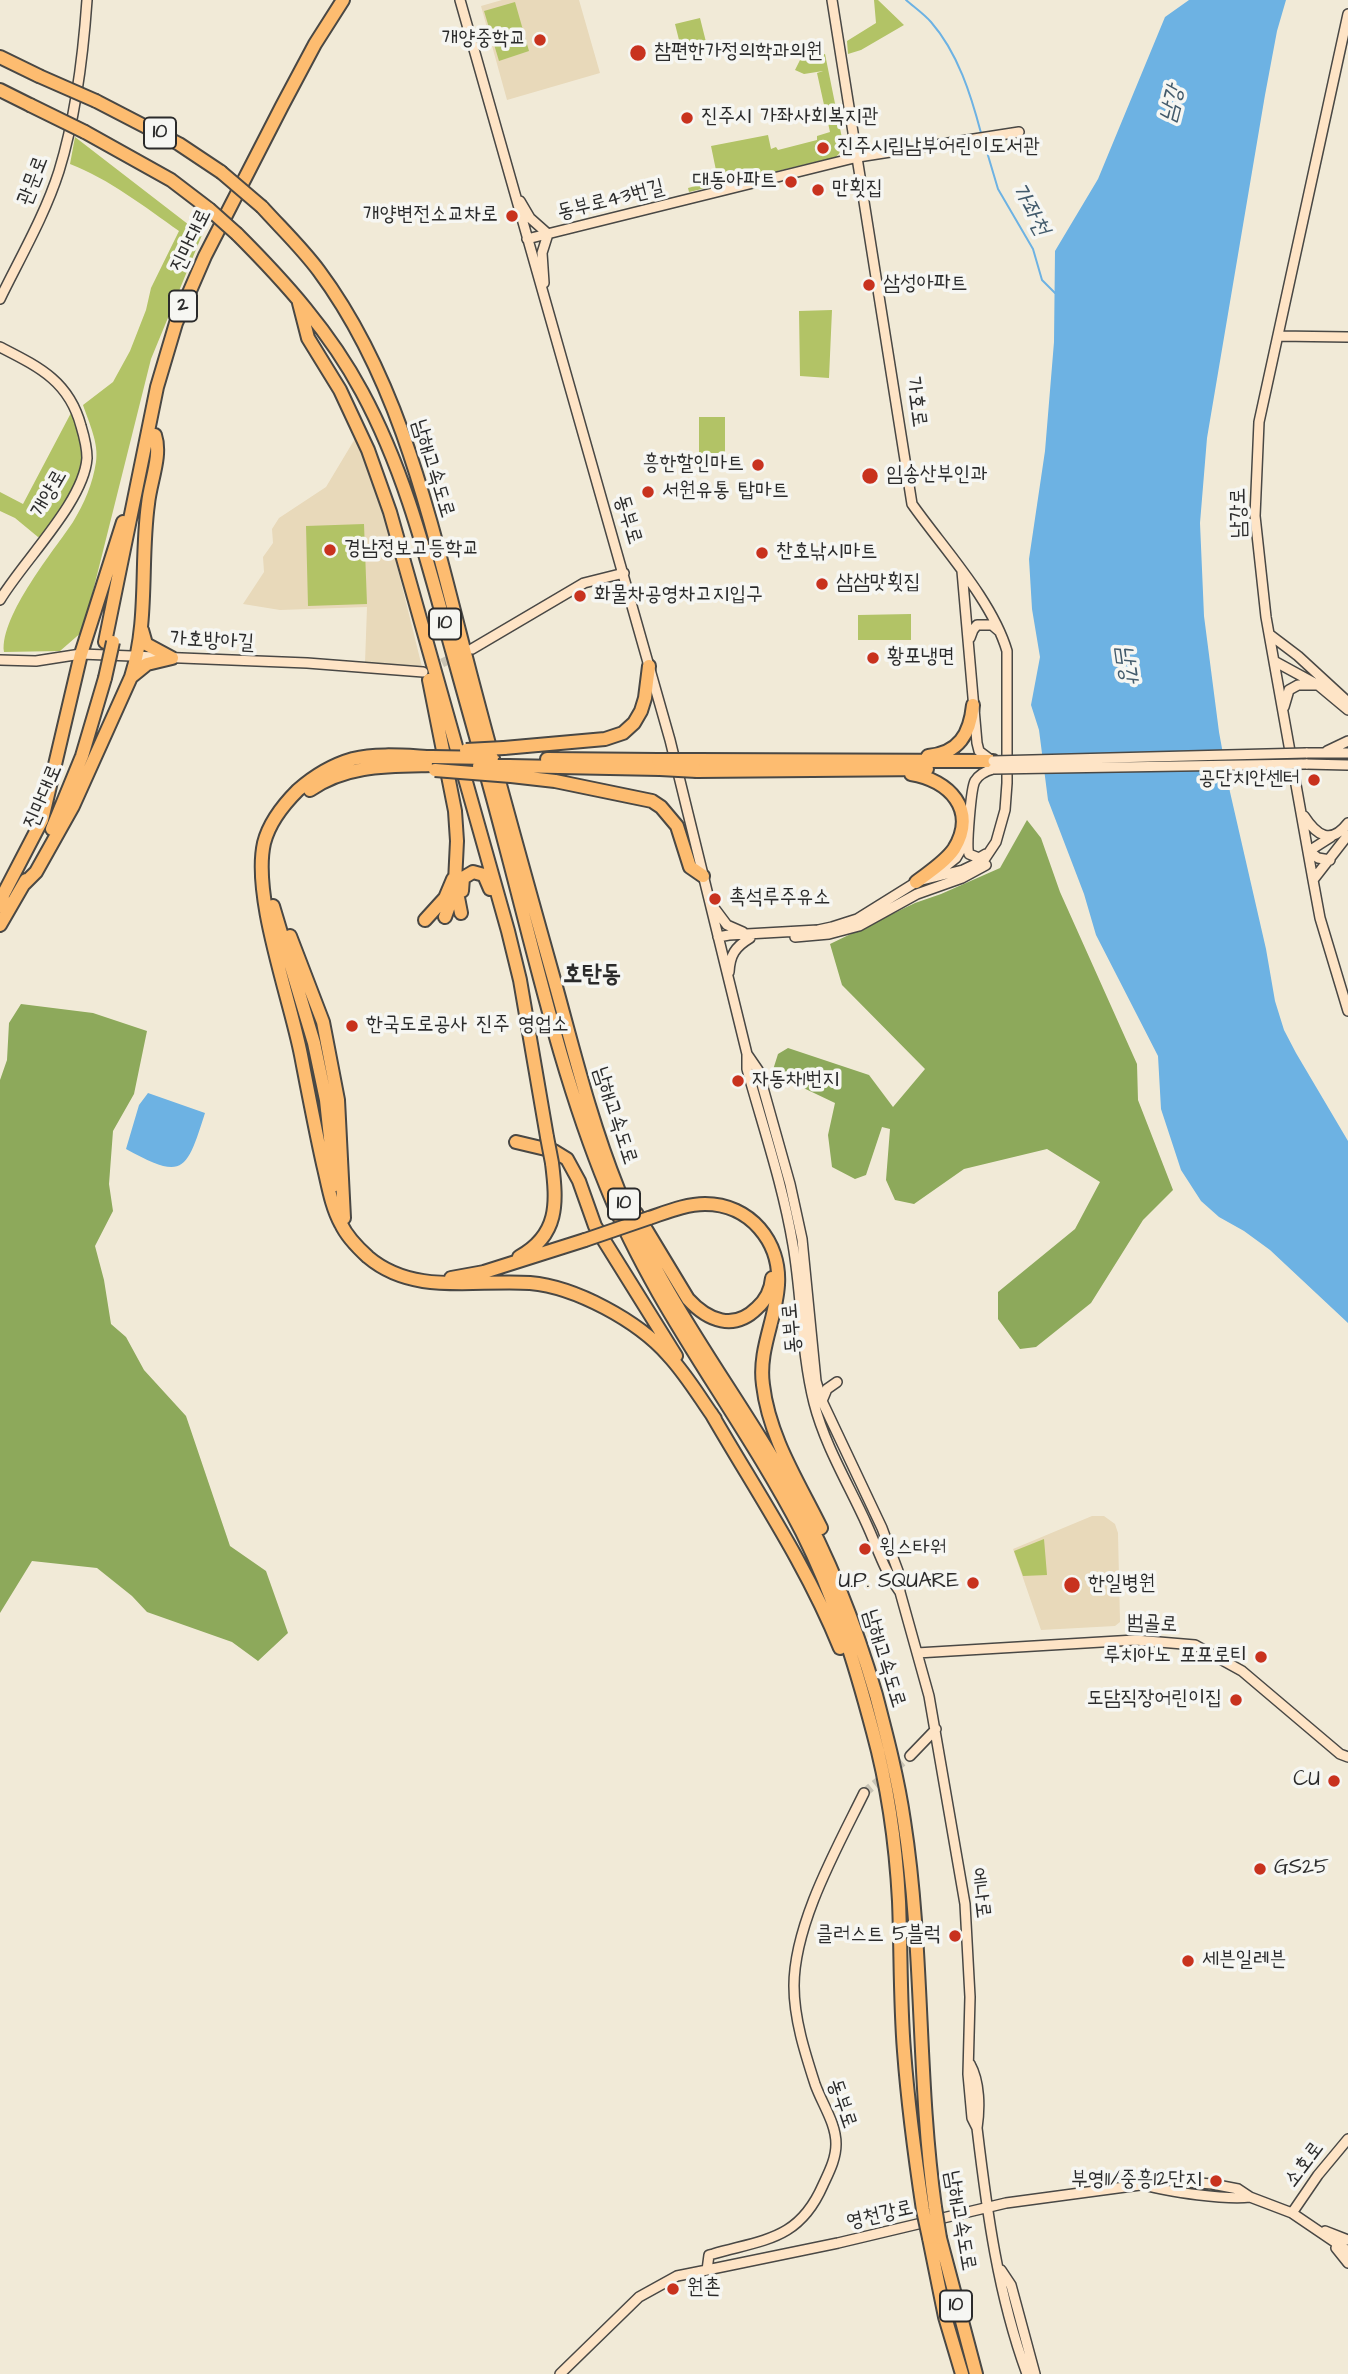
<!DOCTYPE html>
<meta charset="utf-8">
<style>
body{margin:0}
canvas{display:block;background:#f1ead7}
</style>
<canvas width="1348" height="2374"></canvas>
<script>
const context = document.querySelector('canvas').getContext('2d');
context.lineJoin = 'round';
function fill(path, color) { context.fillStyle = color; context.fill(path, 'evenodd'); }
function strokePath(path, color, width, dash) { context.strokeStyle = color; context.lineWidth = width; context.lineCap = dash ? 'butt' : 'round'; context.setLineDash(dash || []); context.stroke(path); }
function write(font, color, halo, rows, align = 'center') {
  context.font = font + ' "Architects Daughter","Poor Story",sans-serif'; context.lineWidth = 7; context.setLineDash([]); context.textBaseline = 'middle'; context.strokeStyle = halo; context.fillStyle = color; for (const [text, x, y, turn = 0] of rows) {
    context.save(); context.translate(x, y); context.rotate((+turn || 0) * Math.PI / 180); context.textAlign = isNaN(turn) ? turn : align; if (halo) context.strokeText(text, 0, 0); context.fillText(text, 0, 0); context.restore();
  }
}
fill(new Path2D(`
 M502 0H579L600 73 507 100 481 6Z
 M356 437 383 509 422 667 365 663 367 607 280 610 243 604 264 572 263 557 273 543 272 529 279 518 326 487Z
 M1092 1516H1104L1115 1524 1118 1533 1120 1622 1115 1626 1041 1630 1013 1549Z`), '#e8d9ba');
fill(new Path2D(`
 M874 0H878L904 25 861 50 848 54 847 41 876 23Z
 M515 2 529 51 499 61 484 11Z
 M700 18 707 46 682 52 675 24Z
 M825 54 844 148 836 157 689 192 688 188 718 180 711 146 768 135 771 149 776 147 778 150 817 140V136L830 132 817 73 823 71 804 74 795 70 800 60Z
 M75 137 202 235 151 359 83 631 60 651 4 652C0 615 56 548 73 522 84 504 93 483 96 462 99 443 89 423 83 405L113 382 130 351 146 310 151 288 179 231C145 207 109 179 70 164Z
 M832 310 829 378 800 376 799 311Z
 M72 411C80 432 86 465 76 486 67 503 53 520 42 536L38 537 15 518 0 511V492L23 504Z
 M699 417H725V464H699Z
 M364 524 367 604 308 606 306 526Z
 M911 614V640H858V615Z
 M1044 1539 1047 1575 1023 1576 1014 1551Z`), '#b2c366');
fill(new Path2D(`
 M1027 820 1041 838 1060 892 1137 1064 1138 1100 1173 1190 1143 1220 1091 1303 1036 1347 1020 1349 998 1319V1292L1075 1229 1100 1182 1047 1149 964 1169 914 1204 895 1200 886 1180 890 1129 882 1127 866 1175 855 1179 832 1167 828 1135 835 1103 772 1073 778 1054 788 1048 869 1075 893 1107 925 1069 842 985 830 944 915 903 941 894 1000 868Z
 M21 1004 93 1013 147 1031 134 1094 113 1131 109 1184 113 1211 95 1246 104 1280 111 1324 126 1337 144 1370 186 1416 230 1546 266 1571 288 1633 258 1661 232 1642 147 1612 132 1596 97 1568 32 1561 0 1613V1080L7 1060 9 1023Z`), '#8da95b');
fill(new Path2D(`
 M1189 0H1286L1277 31 1265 95 1207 438 1200 523 1204 616 1219 732 1230 792 1266 949 1275 1001 1284 1030 1296 1053 1348 1141V1323L1270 1250 1244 1231 1219 1217 1201 1201 1181 1170 1161 1109 1158 1056 1096 935 1084 894 1048 800 1039 730 1031 705 1040 657 1032 609 1029 559 1045 451 1054 342 1055 251 1098 179 1165 17Z
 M148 1093 205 1113C186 1173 183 1180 126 1149L139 1105Z`), '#6db2e3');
strokePath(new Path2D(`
 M906 0C914 7 924 14 931 22 958 53 971 95 981 133
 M984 142 998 189 1033 249 1042 280 1055 293`), '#6db2e3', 2);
strokePath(new Path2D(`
 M430 669 458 655
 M864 1793 910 1756`), '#c9c4b5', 9, [9, 4.5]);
const secondary = new Path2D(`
 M460 0 670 740 747 1054V1069C763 1127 783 1185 793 1245 802 1297 801 1351 814 1403 825 1446 849 1485 867 1525 878 1549 884 1571 900 1592
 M1348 14 1259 422 1255 516 1266 617 1313 880 1320 918 1348 1011
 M520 201 530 218 548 234 542 253 544 283
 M527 239 858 157 1019 132
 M0 299C20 258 45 215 59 171 76 116 83 58 87 0
 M1278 336 1348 337
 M0 347C39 367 69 381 81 426 84 436 87 448 87 458 84 502 23 561 0 600
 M962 571 977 743 979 751 991 760
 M1269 634 1298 656 1348 702
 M970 638 973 630 977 625H992L999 631
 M472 649 584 583 624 573
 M0 660 36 661 81 654 307 663 423 672
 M1274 661 1318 685 1348 710
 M1284 707 1289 690 1298 685H1315
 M1327 751 1348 741
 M1306 753H1348
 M1306 764 1348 765
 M1304 816C1317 836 1331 845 1348 823
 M986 854 979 858 969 854C966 847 971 788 975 781 979 774 986 771 993 769
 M1330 860 1318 858 1309 851 1331 837
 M936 874 956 858 966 841
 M1313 880 1348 835
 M712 905 727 925 743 932
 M718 937 729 935 818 930 832 927 857 919 918 881 963 870 984 860 996 842 1005 810 1007 783V651C992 600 943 548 912 504L832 0
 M795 937 829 934 859 926 917 894 962 878 986 865
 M729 972C730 955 735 947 750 938
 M747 1054 758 1070 790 1184 802 1239 816 1381 822 1401 882 1528 898 1571 900 1592 929 1696 965 1904 970 1997 968 2074 972 2118 977 2128
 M822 1401 827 1389 837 1382
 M917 1653 1135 1640 1195 1645 1242 1671 1340 1754 1348 1757
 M910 1756 936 1729
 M970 2064C980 2082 980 2108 977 2128 987 2212 998 2295 1027 2374
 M1145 2185C1168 2192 1227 2200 1250 2197
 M1292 2213 1318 2175 1348 2139
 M1325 2231 1348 2240
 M1336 2248 1348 2263
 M707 2270 838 2243 1006 2203 1140 2185 1160 2180 1212 2184 1238 2189 1250 2197 1292 2213 1348 2251
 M1001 2270 1011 2285 1035 2374
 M560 2374 639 2297 677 2276 707 2270 709 2255 713 2254C765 2239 799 2240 823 2185 829 2172 836 2159 836 2144 836 2123 822 2104 815 2084 805 2053 794 2019 794 1986 794 1924 837 1848 864 1793`);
const highway = new Path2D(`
 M0 57 39 76
 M0 90 30 105
 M96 101 179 144 221 172
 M85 132 171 180 209 209
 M262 207C281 228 302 248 319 271 403 384 432 529 467 661 495 769 525 876 555 983 574 1052 591 1122 618 1189 662 1300 737 1393 795 1496 830 1559 856 1626 876 1695 887 1737 898 1779 904 1821 924 1949 917 2079 935 2207
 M237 234C285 282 330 332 362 392 407 475 428 565 453 654 470 716 488 778 504 840 535 956 561 1076 607 1188 656 1311 741 1414 802 1532 834 1595 855 1664 873 1732 888 1787 896 1845 899 1901 901 1951 900 2001 904 2051 908 2104 915 2157 923 2210
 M299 303 308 338 340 390 368 450 390 512 508 931 520 980 547 1137
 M105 642 157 387 176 323 205 256 282 106 315 44 343 0
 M131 677 147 664 172 658 146 644 142 630
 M429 680 455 811 457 841 455 882 461 913
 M504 748 605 739 623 733 634 723 641 711 645 698 649 666
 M928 756C959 753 970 734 973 705
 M432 757C407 756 377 753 353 759 332 765 314 776 298 790 284 804 269 823 264 843 252 897 290 998 301 1055 308 1091 315 1128 323 1164 328 1184 331 1206 341 1224 347 1237 357 1247 368 1257 414 1296 475 1279 530 1283 576 1287 638 1321 668 1355 686 1374 700 1398 715 1419
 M547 759 658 760
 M695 760 993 761
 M509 766 660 769
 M697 771 927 769
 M911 774C949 780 978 810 954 849 945 862 929 872 916 882
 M511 776 555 781 652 801 661 807 677 826 690 867 703 876
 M310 790C347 764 390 766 434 765
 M52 829 82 756 105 678
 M24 884 36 872 73 806 131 677C149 621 140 562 148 504 150 482 162 456 155 435
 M462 891 463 878 473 872 484 875 490 889
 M273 906 314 1043 326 1100 335 1185
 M2 907 3 895 42 820 81 654 123 522
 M445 917 453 895
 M425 920 445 898 453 879
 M0 925 26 880
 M290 936 323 1022 338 1100 344 1218
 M516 1142 554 1151 567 1159 579 1181 595 1226 676 1356
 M636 1213 688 1299C708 1321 734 1331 757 1308 766 1300 771 1290 772 1278
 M649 1218C667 1212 686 1204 705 1204 750 1204 781 1242 778 1285 776 1319 758 1350 763 1385 769 1437 799 1483 821 1528
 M519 1257C559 1235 557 1203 552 1163
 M451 1278 484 1272 585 1240
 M711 1413C756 1491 806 1564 840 1648
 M929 2238 945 2317 962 2374
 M940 2238 976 2374`);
strokePath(secondary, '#494845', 12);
strokePath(highway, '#494845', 16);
strokePath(secondary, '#fee4c6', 9);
strokePath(highway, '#fdbc70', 12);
const secondaryBridge = new Path2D(`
 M993 761 1306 753
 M993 769 1306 764`);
const highwayBridge = new Path2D(`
 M39 76 96 101
 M30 105 85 132
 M221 172 262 207
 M209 209 237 234
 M105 678 113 642
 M466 750 504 748
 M432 757 492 758
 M658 760H695
 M479 766H509
 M660 769 697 771
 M435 770 511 776
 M547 1137 552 1163
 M585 1240 649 1218
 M935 2207 940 2238
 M923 2210 929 2238`);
strokePath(secondaryBridge, '#494845', 12, []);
strokePath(highwayBridge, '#494845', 16, []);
strokePath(secondaryBridge, '#fee4c6', 9);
strokePath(highwayBridge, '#fdbc70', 12);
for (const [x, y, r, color] of [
 [540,40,7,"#c8321e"],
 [638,53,9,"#c8321e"],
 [687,118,7,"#c8321e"],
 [823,148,7,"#c8321e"],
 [791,182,7,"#c8321e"],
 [818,190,7,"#c8321e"],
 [512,216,7,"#c8321e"],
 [869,285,7,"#c8321e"],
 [758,465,7,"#c8321e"],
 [870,476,9,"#c8321e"],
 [648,492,7,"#c8321e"],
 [330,550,7,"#c8321e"],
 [762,553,7,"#c8321e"],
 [822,584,7,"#c8321e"],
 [580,596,7,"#c8321e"],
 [873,658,7,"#c8321e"],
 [1314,780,7,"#c8321e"],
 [715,899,7,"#c8321e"],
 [352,1026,7,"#c8321e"],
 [738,1081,7,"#c8321e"],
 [865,1549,7,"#c8321e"],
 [973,1583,7,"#c8321e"],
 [1072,1585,9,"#c8321e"],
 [1261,1657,7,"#c8321e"],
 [1236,1700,7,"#c8321e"],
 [1334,1781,7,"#c8321e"],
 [1260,1869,7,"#c8321e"],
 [955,1936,7,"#c8321e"],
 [1188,1961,7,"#c8321e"],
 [1216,2181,7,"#c8321e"],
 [673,2289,7,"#c8321e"]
]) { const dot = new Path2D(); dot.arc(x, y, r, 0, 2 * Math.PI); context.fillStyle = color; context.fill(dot); strokePath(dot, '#f6f6f2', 2.5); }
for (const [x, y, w] of [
 [160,133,32],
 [183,306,28],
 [445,624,32],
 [624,1204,32],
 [956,2306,32]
]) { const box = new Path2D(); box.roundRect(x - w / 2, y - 15.5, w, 31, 5); context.fillStyle = '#f6f6f2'; context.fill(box); strokePath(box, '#2b2b2b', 2); }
write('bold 19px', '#2b2b2b', null, [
 ["10",160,133],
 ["2",183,306],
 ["10",445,624],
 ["10",624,1204],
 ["10",956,2306]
]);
write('21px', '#2b2b2b', '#f6f6f2', [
 ["개양중학교",526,40,"right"],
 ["참편한가정의학과의원",654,53],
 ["진주시 가좌사회복지관",701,118],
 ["진주시립남부어린이도서관",837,148],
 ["대동아파트",777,182,"right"],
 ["만횟집",832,190],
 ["개양변전소교차로",498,216,"right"],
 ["삼성아파트",883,285],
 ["흥한할인마트",744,465,"right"],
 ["임송산부인과",886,476],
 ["서원유통 탑마트",662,492],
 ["경남정보고등학교",344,550],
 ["찬호낚시마트",776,553],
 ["삼삼맛횟집",836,584],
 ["화물차공영차고지입구",594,596],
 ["황포냉면",887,658],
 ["공단치안센터",1300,780,"right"],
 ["촉석루주유소",729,899],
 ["한국도로공사 진주 영업소",366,1026],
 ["자동차1번지",752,1081],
 ["윙스타워",879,1549],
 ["U.P. SQUARE",959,1583,"right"],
 ["한일병원",1088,1585],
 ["루치아노 포포로티",1247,1657,"right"],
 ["도담직장어린이집",1222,1700,"right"],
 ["CU",1320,1781,"right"],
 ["GS25",1274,1869],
 ["클러스트 5블럭",941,1936,"right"],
 ["세븐일레븐",1202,1961],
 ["부영11/중흥12단지",1202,2181,"right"],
 ["원촌",687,2289]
], 'left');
write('21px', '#2b2b2b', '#f6f6f2', [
 ["관문로",34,181,-69],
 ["동부로43번길",611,201,-14],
 ["진마대로",192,241,-64],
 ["가호로",915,402,82],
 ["남해고속도로",432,469,73],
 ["개양로",50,494,-60],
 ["남강로",1240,513,-91],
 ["동부로",627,520,73],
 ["가호방아길",212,642,3],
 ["진마대로",44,797,-67],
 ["남해고속도로",614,1116,72],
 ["동부로",793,1328,-95],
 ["범골로",1152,1625,3],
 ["남해고속도로",883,1659,73],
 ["에나로",979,1893,83],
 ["동부로",841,2104,71],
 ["소호로",1305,2165,-53],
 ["영천강로",880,2216,-13],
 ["남해고속도로",959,2221,80]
]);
write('italic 23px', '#425a6b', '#f6f6f2', [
 ["남강",1173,104,-76],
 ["가좌천",1029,210,61],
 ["남강",1125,664,82]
]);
write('bold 24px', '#2b2b2b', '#f6f6f2', [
 ["호탄동",592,976]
]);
</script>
